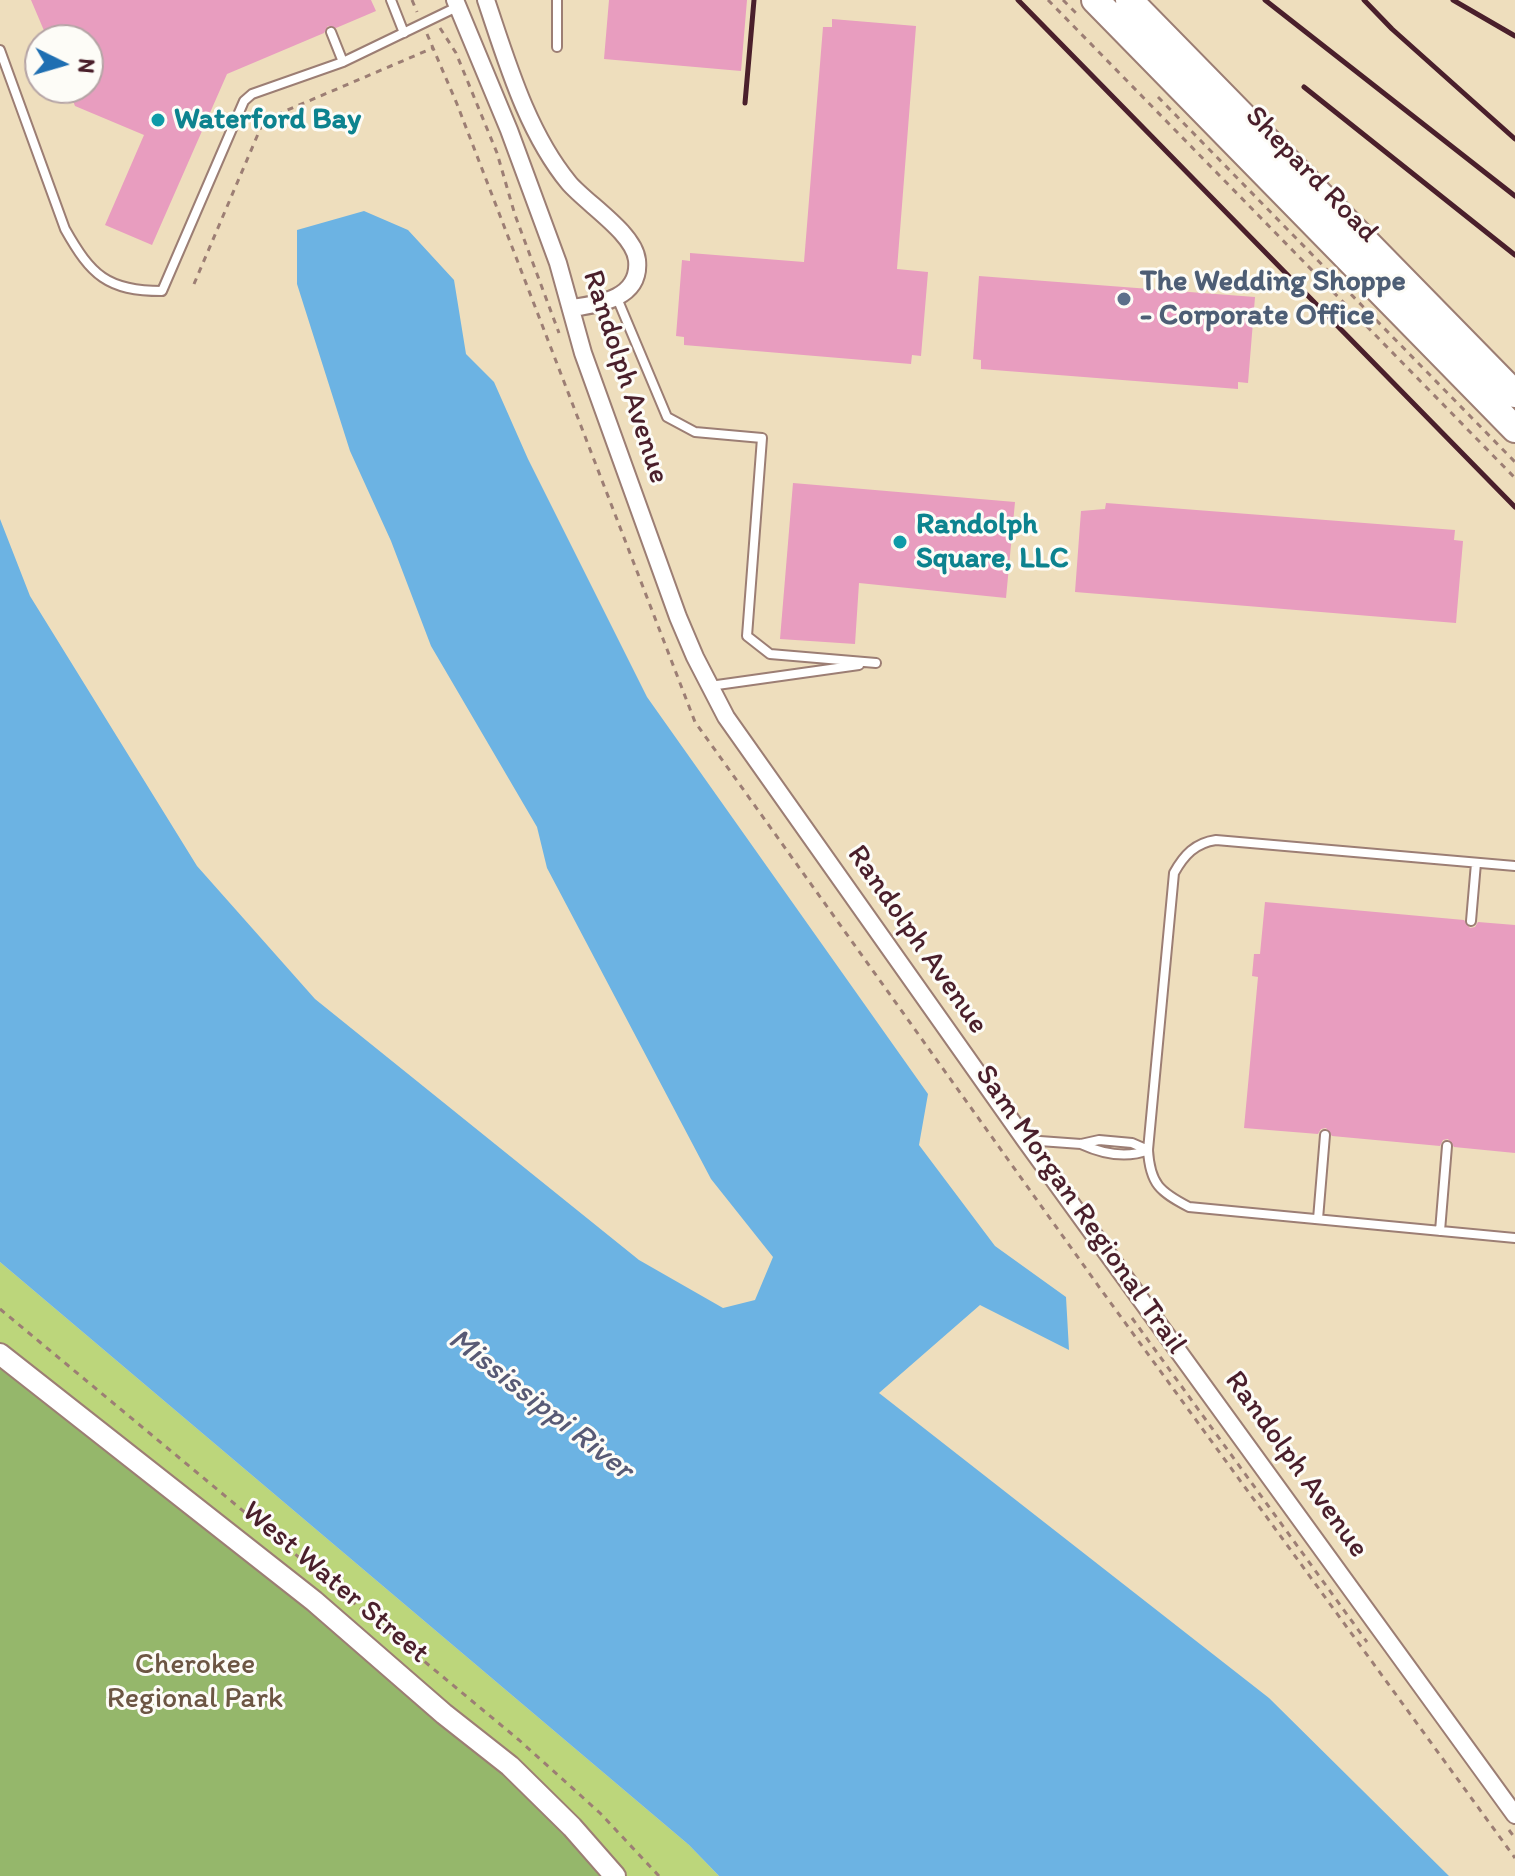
<!DOCTYPE html>
<style>
body{margin:0}
#map{position:relative;width:1515px;height:1876px;overflow:hidden;background:#eedebd;font-family:Itim,sans-serif}
canvas{display:block}
.north{position:absolute;left:24px;top:24px;width:80px;height:80px;box-sizing:border-box;background:#fdfcf7;border:2px solid #b5a4a5;border-radius:50%;rotate:95deg;font-size:22px;font-weight:700;line-height:32px;text-align:center;color:#4a1f2b}
.north::after{content:'';display:block;margin:auto;width:28px;height:36px;background:#1f6fb2;clip-path:polygon(50% 0,100% 100%,50% 72%,0 100%)}
</style>
<div id="map">
<canvas width="1515" height="1876"></canvas>
<div class="north">N</div>
</div>
<script>
const context = document.querySelector('canvas').getContext('2d');
context.lineJoin = 'round';
function fill(path, color) { context.fillStyle = color; context.fill(path, 'evenodd'); }
function strokePath(path, color, width, dash) { context.strokeStyle = color; context.lineWidth = width; context.lineCap = dash ? 'butt' : 'round'; context.setLineDash(dash || []); context.stroke(path); }
function write(font, color, halo, rows, align = 'center') {
  context.font = font + ' Itim,sans-serif'; context.lineWidth = 6; context.setLineDash([]); context.textBaseline = 'middle'; context.strokeStyle = halo; context.fillStyle = color; for (const [text, x, y, turn = 0] of rows) {
    context.save(); context.translate(x, y); context.rotate((+turn || 0) * Math.PI / 180); context.textAlign = isNaN(turn) ? turn : align; if (halo) context.strokeText(text, 0, 0); context.fillText(text, 0, 0); context.restore();
  }
}
fill(new Path2D(`
 M0 1262 689 1845 719 1876H0Z`), '#bcd67b');
fill(new Path2D(`
 M0 1355 572 1827 610 1876H0Z`), '#95b76b');
fill(new Path2D(`
 M364 211 408 230 454 280 466 354 494 382 528 459 647 697 928 1094 919 1145 995 1246 1066 1297 1069 1350 980 1305 879 1393 1269 1698 1449 1876H719L689 1845 0 1262V519L30 596 197 866 315 999 639 1260 723 1308 755 1300 773 1257 711 1179 547 868 537 827 431 646 391 541 350 451 297 284V230Z`), '#6cb3e3');
fill(new Path2D(`
 M31 0H371L376 11 336 28 328 26 324 33 227 74 152 245 105 225 144 135 75 106 68 88H88V40H48Z
 M609 0H747L741 71 604 59Z
 M832 19 916 26 897 269 928 272 921 356 912 355 911 364 684 345V337L676 336 682 260 690 261V253L804 262 823 27H832Z
 M979 276 1255 297 1248 383 1238 382V389L981 369V360L973 359Z
 M793 483 1015 502 1006 598 859 583 855 644 780 639Z
 M1106 503 1455 530 1454 540 1463 541 1456 623 1075 592 1081 511 1105 509Z
 M1265 902 1464 920 1470 928 1475 927 1478 922 1515 925V1153L1454 1147 1448 1139 1443 1140 1440 1146 1332 1136 1326 1128 1321 1129 1318 1134 1244 1128 1258 977 1252 976 1254 954H1260Z`), '#e89dbf');
const service = new Path2D(`
 M391 0 404 33
 M331 32 343 62
 M557 47V0
 M0 50 65 229C91 275 107 291 162 291L244 101 252 94 343 62 457 7
 M617 298 667 417 695 432 762 438 747 636 770 654 876 663
 M710 686 859 665
 M1515 866 1216 840C1195 843 1184 855 1174 873L1148 1150C1150 1184 1160 1192 1189 1207L1515 1238
 M1471 921 1476 863
 M1026 1140 1081 1144 1099 1140 1132 1143 1148 1150
 M1081 1144C1103 1154 1126 1159 1148 1150
 M1318 1219 1325 1135
 M1440 1231 1447 1146`);
const minor = new Path2D(`
 M455 0 509 130 558 263 583 353 678 617 695 657 726 717 1025 1140 1515 1815
 M486 0C507 62 527 132 569 183 587 204 634 233 637 260 641 298 601 304 572 308`);
const tertiary = new Path2D(`
 M0 1354 314 1601 444 1714 510 1766 572 1827 615 1876`);
const trunk = new Path2D(`
 M1095 0 1515 429
 M1129 0 1515 394`);
strokePath(service, '#9c7e74', 12);
strokePath(minor, '#9c7e74', 20);
strokePath(tertiary, '#9c7e74', 24);
strokePath(trunk, '#9c7e74', 30);
strokePath(new Path2D(`
 M412 0 417 12
 M1048 0 1515 478
 M1063 0 1080 17
 M440 28 456 53 497 153 515 215 559 333
 M427 34 457 104 695 722 1102 1291 1515 1858
 M1158 97 1515 462
 M194 284 264 120 433 48
 M0 1309 519 1740 600 1813 659 1876
 M1132 1318 1367 1642
 M1509 1830 1515 1838`), '#9c7e74', 3, [6, 6]);
strokePath(service, '#fff', 8);
strokePath(minor, '#fff', 16);
strokePath(tertiary, '#fff', 20);
strokePath(trunk, '#fff', 26);
strokePath(new Path2D(`
 M1018 0 1515 507
 M1265 0 1515 196
 M1364 0 1392 29 1515 139
 M1453 0 1515 36
 M1304 87 1515 255
 M745 103 754 0`), '#4a1f2b', 5);
for (const [x, y, r, color] of [
 [158,120,8,"#0f9aa8"],
 [1124,299,8,"#5c6f8a"],
 [900,542,8,"#0f9aa8"]
]) { const dot = new Path2D(); dot.arc(x, y, r, 0, 2 * Math.PI); context.fillStyle = color; context.fill(dot); strokePath(dot, '#fdfcf7', 3); }
write('bold 30px', '#0d838f', '#fdfcf7', [
 ["Waterford Bay",174,120],
 ["Randolph",916,525],
 ["Square, LLC",916,559]
], 'left');
write('30px', '#4a1f2b', '#fdfcf7', [
 ["Shepard Road",1311,175,46],
 ["Randolph Avenue",625,377,72],
 ["Randolph Avenue",917,940,55],
 ["Sam Morgan Regional Trail",1080,1210,55],
 ["Randolph Avenue",1296,1465,54],
 ["West Water Street",335,1583,40]
]);
write('bold 30px', '#4e5e75', '#fdfcf7', [
 ["The Wedding Shoppe",1140,282],
 ["- Corporate Office",1140,316]
], 'left');
write('30px', '#6c5643', '#fdfcf7', [
 ["Cherokee",195,1665],
 ["Regional Park",195,1699]
]);
write('italic 32px', '#585a75', '#fdfcf7', [
 ["Mississippi River",540,1405,38]
]);
</script>
